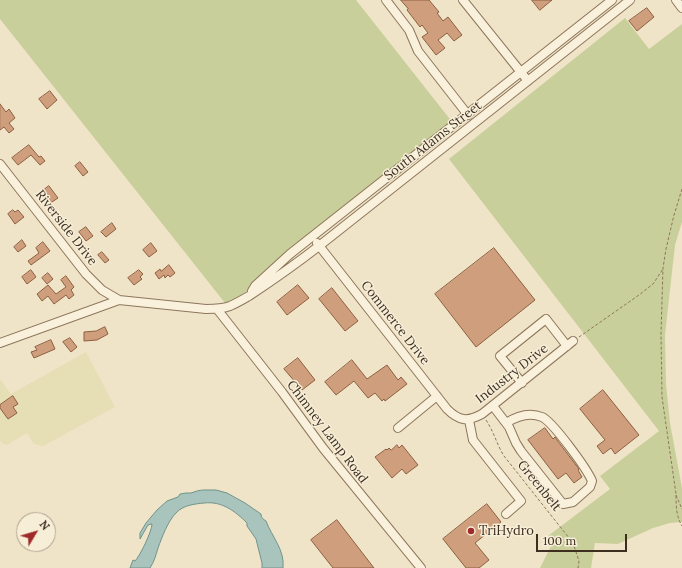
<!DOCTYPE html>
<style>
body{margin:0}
#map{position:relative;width:682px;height:568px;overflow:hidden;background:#f0e4c8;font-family:Lora,serif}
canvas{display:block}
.north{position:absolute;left:16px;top:512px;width:40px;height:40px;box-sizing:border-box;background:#f7eed8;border:1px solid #ada18e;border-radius:50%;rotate:52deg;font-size:11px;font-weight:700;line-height:16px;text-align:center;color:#3d2e20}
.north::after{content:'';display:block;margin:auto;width:14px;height:18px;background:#9e2a2b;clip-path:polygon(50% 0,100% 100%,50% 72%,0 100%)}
.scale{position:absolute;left:536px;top:534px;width:91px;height:18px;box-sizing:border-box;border:2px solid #3d2e20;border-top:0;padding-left:5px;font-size:12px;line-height:14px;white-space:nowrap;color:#3d2e20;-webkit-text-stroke:3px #f7eed8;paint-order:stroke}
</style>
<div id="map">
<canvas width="682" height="568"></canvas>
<div class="north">N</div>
<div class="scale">100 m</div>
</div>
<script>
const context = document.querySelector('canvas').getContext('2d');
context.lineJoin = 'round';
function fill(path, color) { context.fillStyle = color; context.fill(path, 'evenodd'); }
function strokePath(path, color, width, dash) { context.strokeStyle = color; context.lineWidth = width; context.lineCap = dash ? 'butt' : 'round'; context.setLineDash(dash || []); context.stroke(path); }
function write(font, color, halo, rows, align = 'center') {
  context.font = font + ' Lora,serif'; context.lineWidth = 3; context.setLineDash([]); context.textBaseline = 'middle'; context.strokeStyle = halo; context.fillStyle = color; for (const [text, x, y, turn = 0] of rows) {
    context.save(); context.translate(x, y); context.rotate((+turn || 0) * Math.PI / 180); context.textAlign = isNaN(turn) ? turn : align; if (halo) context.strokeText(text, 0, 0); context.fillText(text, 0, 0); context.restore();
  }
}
fill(new Path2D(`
 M86 352 115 407 43 446 34 444 27 433 7 445 3 444 0 441V379L11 394Z`), '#e6deb5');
fill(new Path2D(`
 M0 0H356L453 123 252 287 237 298 225 303 0 19Z
 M625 18 649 49 682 24V222L675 245 665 335 666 384 670 423 682 488V522L670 523 653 528 618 544 595 543 591 568H540L553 542 548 536 610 489 600 476 659 431 449 159Z`), '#c9cf9b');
const water = new Path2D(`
 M203 490H216L227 493 245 503 261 514C261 518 263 519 266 521 272 537 285 550 283 568H262V563L256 539 247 526V523C235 511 222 501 204 503 195 504 183 505 176 513 168 521 162 537 158 548 156 555 154 562 150 568H130L133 560 135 561C140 556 152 531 152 524H151L148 525 140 539V533L146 523 157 510 167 501 178 497 180 494 186 493H191L197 491Z`);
fill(water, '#a9c4bc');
strokePath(water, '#6f938a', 1);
const building = new Path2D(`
 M401 0H429L439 12 437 13 443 21 448 17 462 35 454 41 447 33 438 40 445 48 436 55 422 37 428 33 422 25 420 27 407 10 408 9Z
 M532 0H552L540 10Z
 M647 8 654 17 637 31 629 21Z
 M50 91 57 100 47 109 39 99Z
 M0 104 6 112 9 109 15 118 9 123 14 129 9 133 4 127 0 130Z
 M29 145 39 157 41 156 45 161 40 165 31 155 18 165 12 158Z
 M80 162 88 172 83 176 75 166Z
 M49 186 58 198 49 204 40 193Z
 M13 210 15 212 18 210 24 217 15 224 8 214Z
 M112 223 116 229 106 237 101 232Z
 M86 227 93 236 86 241 79 232Z
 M22 240 26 246 18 252 14 247Z
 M43 242 50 251 31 265 28 261 39 253 36 248Z
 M151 243 157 251 149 257 143 250Z
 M494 248 535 300 476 347 435 294Z
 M102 252 109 260 105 263 98 255Z
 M169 265 175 273 170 277 168 275 165 278 164 275 159 279 155 273 160 269 161 271Z
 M31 270 36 277 27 284 22 277Z
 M139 270 143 274 140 277 142 279 134 285 128 278Z
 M48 273 53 279 47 284 42 278Z
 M66 276 74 287 71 290 74 295 69 299 66 295 54 304 48 296 42 301 37 294 48 285 56 294 66 287 61 280Z
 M298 285 309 298 287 315 277 302Z
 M332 288 358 321 345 331 319 299Z
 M105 327 108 334 97 340 84 341V332L96 331Z
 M70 338 77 347 71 352 63 342Z
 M51 340 55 349 34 358 31 352 37 350 35 347Z
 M298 358 315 380 302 390 284 369Z
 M352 360 367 379 387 365 398 380 401 377 407 384 385 401 384 399 382 401 375 393 368 398 354 381 336 395 325 382Z
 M603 390 639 435 615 454 611 448 603 454 597 446 605 440 580 409Z
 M13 396 18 404 13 407 17 413 8 419 0 408V405Z
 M545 428 553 439 555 437 557 440 579 469 578 470 582 477 574 483 566 473 558 479 528 440Z
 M397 445 399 448 402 445 418 465 406 474 402 469 392 478 375 457 386 449 387 450 389 448 391 450Z
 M487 504 501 522 475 543 489 560 479 568H466L443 539Z
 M337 520 374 568H333L311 540Z`);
fill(building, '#cf9f7d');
strokePath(building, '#8d5f41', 1);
const minor = new Path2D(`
 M386 0 409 30 418 51 468 115
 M463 0 528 81
 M676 0 682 8
 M0 164 86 274 102 290 119 300
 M317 243 447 409C459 421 467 422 482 414L573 341
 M252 291 255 286 290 254 612 0
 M217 309 282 392 323 448 421 568
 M0 343 119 300 206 309C214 309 222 309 230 306 237 303 242 300 249 296 273 280 296 264 319 246L630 0
 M522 383 500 356 546 319 567 346
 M493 406 509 427 516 443 521 451 563 504 573 502 590 487 592 481C587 469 553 422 542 417 530 412 517 416 506 423
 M469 420 473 440 521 501 506 514
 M398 428 437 396`);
strokePath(minor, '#8d765c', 10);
strokePath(new Path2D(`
 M682 189 674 215 666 249 663 268 661 334 662 397 676 494C676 505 676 516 682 526
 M579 337 639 295 653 284 663 269
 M486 420C494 432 497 445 504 456L573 543 579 561 578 568
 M676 495 682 509`), '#8d765c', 1, [3, 2]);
strokePath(minor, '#faf1dc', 8);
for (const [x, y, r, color] of [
 [471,531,4,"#9e2a2b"]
]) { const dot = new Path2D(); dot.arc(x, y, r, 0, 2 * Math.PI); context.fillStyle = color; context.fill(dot); strokePath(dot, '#f7eed8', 1.5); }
write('13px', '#3d2e20', '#f7eed8', [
 ["South Adams Street",433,141,-38],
 ["Riverside Drive",66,228,52],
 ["Commerce Drive",395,323,52],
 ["Industry Drive",512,374,-38],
 ["Chimney Lamp Road",327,432,53],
 ["Greenbelt",539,486,51]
]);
write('13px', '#3d2e20', '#f7eed8', [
 ["TriHydro",479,531]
], 'left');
</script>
